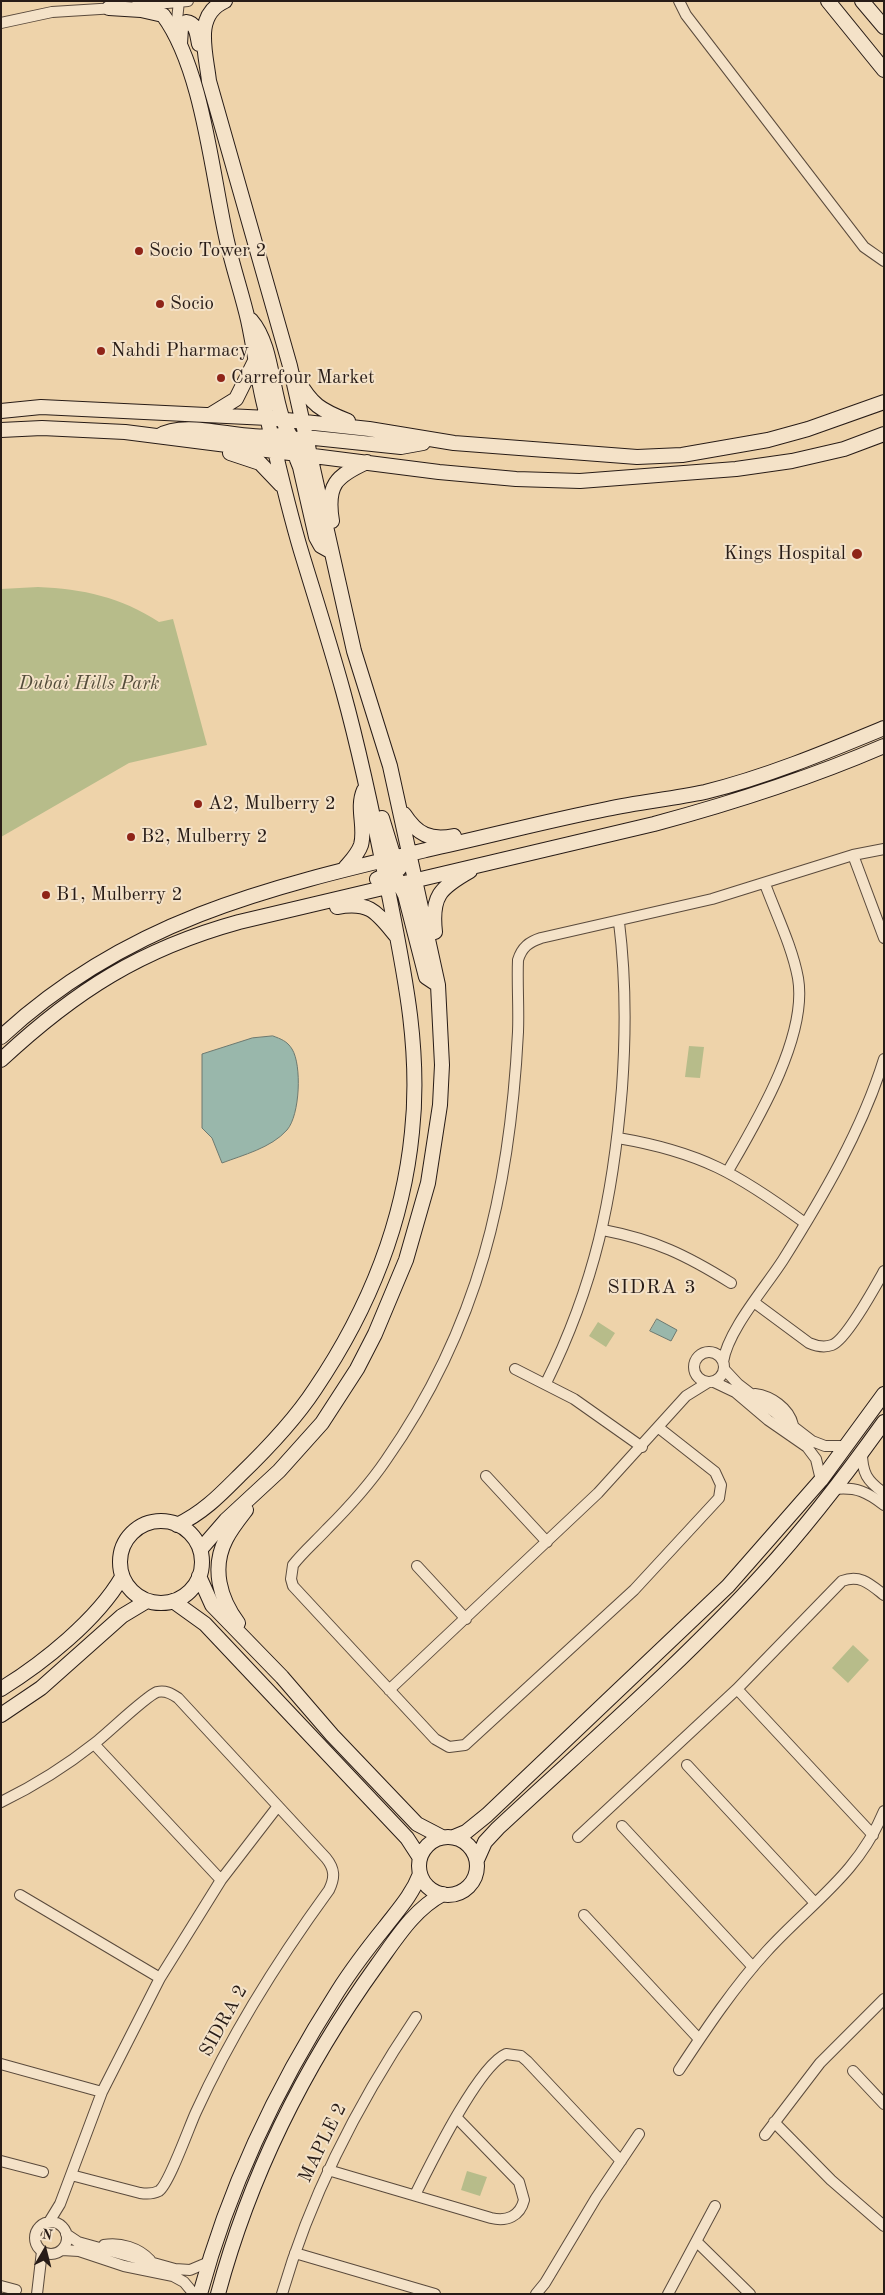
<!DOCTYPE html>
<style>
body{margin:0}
#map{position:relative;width:885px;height:2295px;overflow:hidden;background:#eed3aa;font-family:"Old Standard TT",serif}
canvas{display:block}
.frame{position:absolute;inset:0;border:2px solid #281c17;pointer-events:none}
.north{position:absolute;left:20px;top:2225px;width:50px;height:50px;-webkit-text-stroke:4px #f4e2c8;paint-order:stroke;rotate:8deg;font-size:14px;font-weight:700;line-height:20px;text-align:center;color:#281c17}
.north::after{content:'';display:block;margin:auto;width:18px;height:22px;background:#281c17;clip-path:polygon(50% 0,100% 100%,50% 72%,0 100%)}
</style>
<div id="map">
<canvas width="885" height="2295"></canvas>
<div class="frame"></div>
<div class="north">N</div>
</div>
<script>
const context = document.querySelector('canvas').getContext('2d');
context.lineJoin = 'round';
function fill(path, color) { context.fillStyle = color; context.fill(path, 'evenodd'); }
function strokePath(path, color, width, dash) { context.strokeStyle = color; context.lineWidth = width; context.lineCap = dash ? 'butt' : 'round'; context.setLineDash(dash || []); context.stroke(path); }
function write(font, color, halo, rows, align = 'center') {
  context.font = font + ' "Old Standard TT",serif'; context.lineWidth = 4; context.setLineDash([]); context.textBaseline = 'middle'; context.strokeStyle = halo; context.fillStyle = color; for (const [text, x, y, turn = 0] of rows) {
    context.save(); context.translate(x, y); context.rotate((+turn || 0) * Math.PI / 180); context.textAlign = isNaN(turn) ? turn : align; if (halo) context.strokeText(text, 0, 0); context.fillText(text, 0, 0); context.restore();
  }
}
fill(new Path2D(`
 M38 587C83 589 121 597 159 622L173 619 207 745 129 763 1 837V589Z
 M689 1046 704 1047 700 1078 685 1077Z
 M598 1322 615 1333 606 1347 589 1336Z
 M853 1645 869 1660 848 1683 832 1668Z
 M467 2171 487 2177 480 2196 461 2190Z`), '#b7bc8a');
const water = new Path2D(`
 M273 1036C281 1039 287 1041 292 1049 302 1065 300 1115 287 1130 271 1148 243 1155 222 1163L212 1138 202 1128V1054L252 1038Z
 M657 1319 677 1330 671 1341 650 1331Z`);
fill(water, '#99b7ab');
strokePath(water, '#6c7970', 1);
const street = new Path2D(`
 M679 1 686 15 864 247 884 261
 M136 6 188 1
 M1 23 52 12 116 8
 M179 35 177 20 179 1
 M853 855 884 938
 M618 1138C701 1152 738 1174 805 1223
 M728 1171C757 1121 808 1036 798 978 792 946 776 914 765 884
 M603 1230C655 1240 686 1255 731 1283
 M755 1303 809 1343C816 1346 824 1348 832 1345 846 1340 875 1287 884 1271
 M694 1367a15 15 0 1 1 30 0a15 15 0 1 1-30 0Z
 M723 1362C728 1330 765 1288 783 1260 822 1198 862 1130 884 1059
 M515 1369 574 1399 642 1447
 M724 1369 738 1384 812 1441 825 1446H847
 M714 1382 735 1392 768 1420 807 1447 816 1459 821 1480
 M546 1383C595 1284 613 1198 622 1088 626 1032 626 978 619 922
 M755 1394C771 1396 789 1408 793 1425
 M659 1428 715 1472 721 1485 719 1498 634 1590 465 1745 449 1747 435 1739 293 1586 291 1579 293 1565C303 1552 316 1541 327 1529 348 1508 369 1485 386 1460 479 1327 510 1191 518 1032 519 1008 517 984 518 960 522 947 529 942 541 938L712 899 853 855 884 849
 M862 1452C862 1473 867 1481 884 1493
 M486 1476 547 1542
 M835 1489C857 1487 867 1492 884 1505
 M417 1566 466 1619
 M737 1689 873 1835
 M389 1690 598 1493 686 1396 707 1383
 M94 1744 221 1880
 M687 1765 815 1903
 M1 1802C34 1786 66 1766 95 1743 108 1733 146 1696 157 1692 165 1690 171 1693 178 1698L326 1858C335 1869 335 1878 329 1890 278 1960 232 2033 196 2112 189 2127 169 2184 159 2191 153 2194 146 2194 140 2193L71 2175
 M622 1826 753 1967
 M578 1837 737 1689 842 1581C860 1574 870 1584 884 1595
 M20 1895 160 1978
 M584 1915 699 2039
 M1 2064 102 2092
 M679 2070C706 2029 734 1987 767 1951 812 1902 858 1874 884 1811
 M853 2071 884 2104
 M774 2122 831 2180 884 2226
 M765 2135 820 2063 884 1999
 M1 2161 43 2172
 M328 2170 491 2218C507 2222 520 2216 524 2200L519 2182 456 2117
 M415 2195C430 2165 478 2066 506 2054L521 2056 527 2061 621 2161
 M49 2222 60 2204 102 2092 160 1978 221 1880 278 1806
 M35 2238a16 16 0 1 1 32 0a16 16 0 1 1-32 0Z
 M66 2234 78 2242 175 2269 190 2270 209 2262
 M697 2242 750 2294
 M104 2245C120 2242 139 2248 150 2260
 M62 2250 79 2251 124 2266 173 2276 184 2282 194 2294
 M295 2253 435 2294
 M1 2286 16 2290
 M37 2294 42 2251
 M282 2294C311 2194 358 2103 416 2017
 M536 2294 545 2283 596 2198 639 2134
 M668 2294 715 2206`);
const secondary = new Path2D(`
 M828 1 884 70
 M862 1 884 27
 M109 8 141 10 163 15C203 69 212 176 227 241 233 268 242 294 248 320 254 347 257 374 263 400 275 450 286 501 301 551 315 597 330 644 343 691 361 756 375 824 388 890 404 971 421 1049 412 1132 403 1225 367 1312 315 1389 294 1421 268 1448 240 1475 221 1494 203 1513 177 1525
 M180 44 181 28 186 22C197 23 197 35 199 44
 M251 320C278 351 269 416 298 446
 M297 379C312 405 320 410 348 421
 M1 411 41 407 268 418 369 429 454 443 637 457 682 455 768 440 808 429 884 402
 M210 415 236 399 255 361
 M1 430 42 428 125 432 439 472 516 479 580 481 736 469 792 461 844 449 884 434
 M159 436C187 418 246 443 280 435
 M292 447 300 467 316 537 321 546 330 551
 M276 450 288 441 305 437 401 447 423 443
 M230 453 260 463 281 485
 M332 521C326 485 336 476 367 462
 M404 814C417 834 430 841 454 836
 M382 818 396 864
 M345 868C351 861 358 854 361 845 366 827 356 808 364 790
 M396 877 405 895 426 977 438 985
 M377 879 399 869 411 854
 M337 907C371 901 377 913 397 937
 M435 932C431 896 440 888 470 871
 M1 1037C126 921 266 888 426 850 486 837 546 821 607 809 639 802 672 799 705 792 766 777 826 752 884 728
 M1 1060C75 991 141 949 239 922L654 824C732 803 810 778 884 746
 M120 1562a41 41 0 1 1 82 0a41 41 0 1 1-82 0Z
 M200 1550 226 1520 279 1471 322 1423 357 1369 375 1334 406 1260 428 1183 440 1105 442 1065 438 985 390 766 354 651 290 366 209 81C206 53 193 15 225 1
 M199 1576 212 1605 282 1677 332 1735 417 1824 442 1837
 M173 1601 205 1624 407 1838 420 1858
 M238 1623C220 1599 211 1568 226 1539 231 1529 239 1519 246 1510
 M1 1689C43 1663 97 1620 122 1577
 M1 1715 41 1688 122 1616 147 1601
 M454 1837 466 1832 487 1815 728 1586 821 1480 884 1394
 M419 1866a29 29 0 1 1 58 0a29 29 0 1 1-58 0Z
 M477 1860 485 1842 498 1828C587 1745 681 1664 763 1574 807 1526 846 1475 884 1422
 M200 2294C229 2186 277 2086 338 1991 352 1969 368 1948 385 1927 398 1910 412 1895 420 1874
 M218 2294C250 2175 305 2065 377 1965 396 1939 414 1909 443 1894`);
strokePath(street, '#5a4a3c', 12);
strokePath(secondary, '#281c17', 16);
strokePath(street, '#f4e2c8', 10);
strokePath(secondary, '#f4e2c8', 14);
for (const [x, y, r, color] of [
 [139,251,5,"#8f2418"],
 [160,304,5,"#8f2418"],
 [101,351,5,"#8f2418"],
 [221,378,5,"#8f2418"],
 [857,554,6,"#8f2418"],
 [198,804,5,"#8f2418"],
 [131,837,5,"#8f2418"],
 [46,895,5,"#8f2418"]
]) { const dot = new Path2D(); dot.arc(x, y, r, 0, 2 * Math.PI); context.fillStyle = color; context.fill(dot); strokePath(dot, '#f4e2c8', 2); }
write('19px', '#281c17', '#f4e2c8', [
 ["Socio Tower 2",149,251],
 ["Socio",170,304],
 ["Nahdi Pharmacy",111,351],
 ["Carrefour Market",231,378],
 ["Kings Hospital",846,554,"right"],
 ["A2, Mulberry 2",208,804],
 ["B2, Mulberry 2",141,837],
 ["B1, Mulberry 2",56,895]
], 'left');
write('italic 19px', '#534c3a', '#f4e2c8', [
 ["Dubai Hills Park",89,684]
]);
write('19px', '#281c17', '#f4e2c8', [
 ["SIDRA 2",224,2021,-61],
 ["MAPLE 2",323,2143,-64]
]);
context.letterSpacing = '1px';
write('20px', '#281c17', '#f4e2c8', [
 ["SIDRA 3",652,1288]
]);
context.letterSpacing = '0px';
</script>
